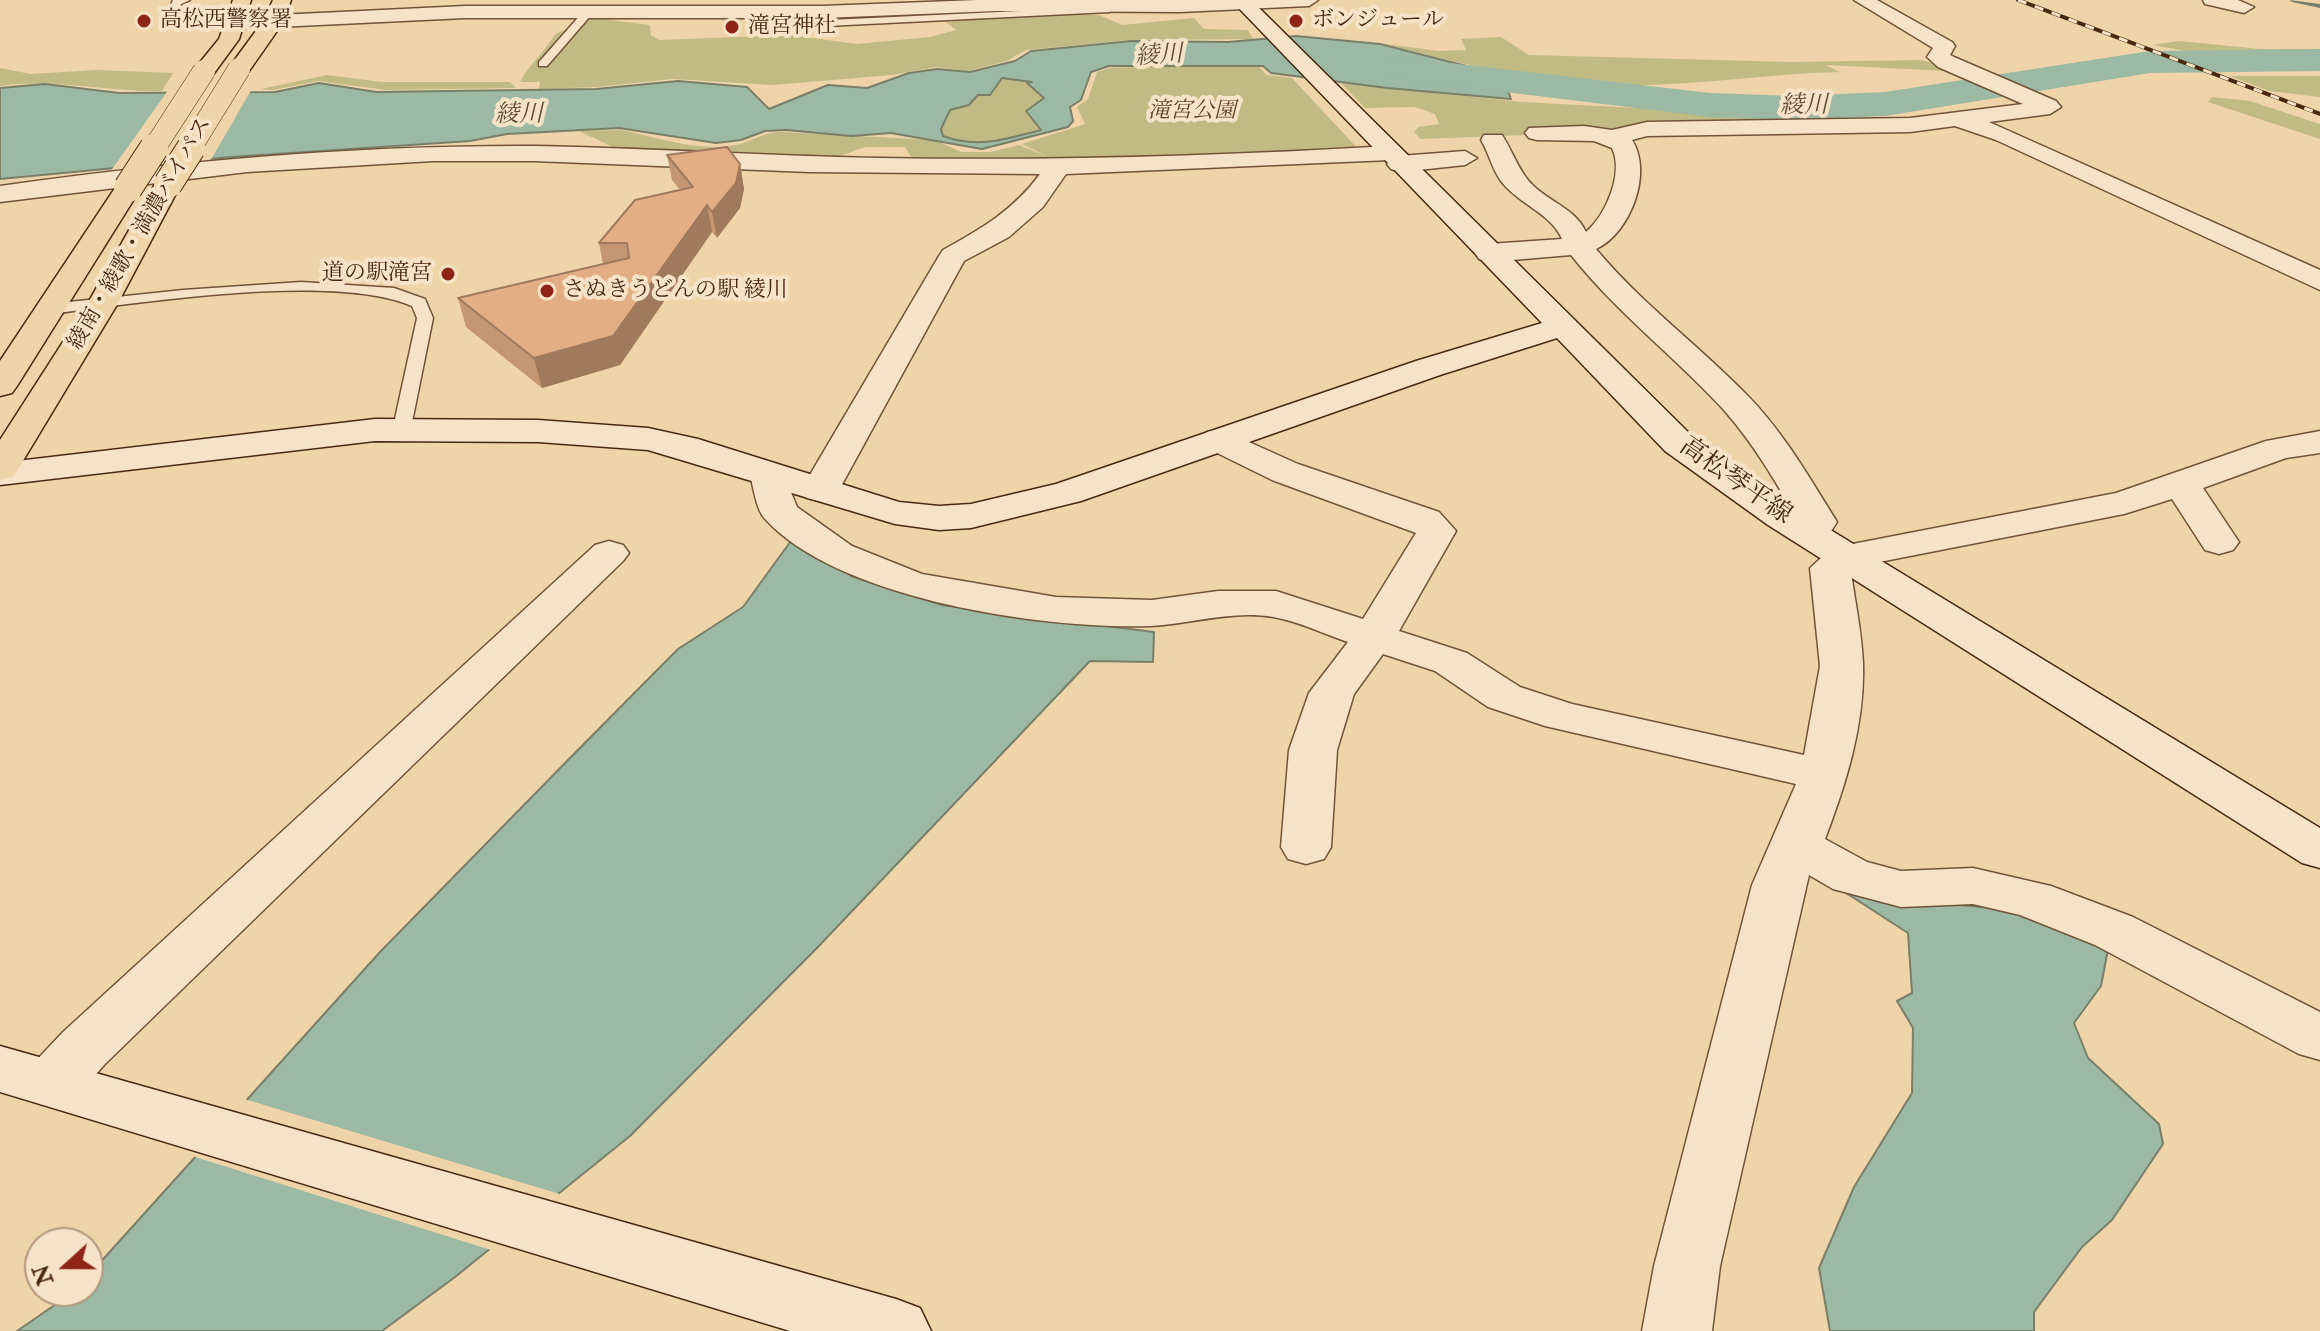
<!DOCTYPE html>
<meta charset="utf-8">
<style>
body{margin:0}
#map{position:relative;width:2320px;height:1331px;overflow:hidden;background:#efd4aa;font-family:"IM FELL Double Pica",serif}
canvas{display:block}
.north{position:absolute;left:24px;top:1227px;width:80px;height:80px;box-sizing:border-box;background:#f5e3c8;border:2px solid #b0987f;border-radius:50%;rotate:249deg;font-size:22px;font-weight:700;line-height:32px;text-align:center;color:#492812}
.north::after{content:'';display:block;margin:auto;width:28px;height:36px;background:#8f2418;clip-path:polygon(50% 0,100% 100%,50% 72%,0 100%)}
</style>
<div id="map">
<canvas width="2320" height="1331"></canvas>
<div class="north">N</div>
</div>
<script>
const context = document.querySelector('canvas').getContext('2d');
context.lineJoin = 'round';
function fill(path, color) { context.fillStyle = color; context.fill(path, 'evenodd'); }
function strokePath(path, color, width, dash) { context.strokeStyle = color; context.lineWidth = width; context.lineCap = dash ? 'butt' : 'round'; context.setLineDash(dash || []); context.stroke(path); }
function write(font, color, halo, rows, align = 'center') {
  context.font = font + ' "IM FELL Double Pica","Noto Serif JP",serif'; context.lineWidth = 8; context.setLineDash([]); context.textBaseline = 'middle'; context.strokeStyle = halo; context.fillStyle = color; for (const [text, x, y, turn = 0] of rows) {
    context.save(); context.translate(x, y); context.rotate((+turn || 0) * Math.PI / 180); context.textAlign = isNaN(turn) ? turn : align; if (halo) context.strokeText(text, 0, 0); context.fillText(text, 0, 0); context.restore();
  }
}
fill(new Path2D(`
 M1021 15H1099L1122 25 1194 18 1204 29 1248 30 1253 39 1128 40 1026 50 1007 61 968 71 936 67 892 75 773 85 673 79 596 87 539 89 540 82H520C530 63 545 52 555 34L594 18 650 25 651 35 659 40 791 35 856 44 930 37 956 30 946 22Z
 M1501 37 1529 55 1791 62 1921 60 1940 65 1946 71 1825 65 1840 72C1761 74 1682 88 1602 85 1527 82 1457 62 1385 44L1438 51 1466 50 1461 39Z
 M2179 41 2260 49H2320V57L2197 53 2152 45Z
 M1205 65 1259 67 1267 75 1292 78 1360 151 1069 162 1050 158 1022 144 1085 124 1077 107 1088 99 1097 72 1110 68Z
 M0 68 31 74 96 70 173 73 162 91C107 92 54 78 0 86Z
 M327 75 382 82H510L516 88 386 90 318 81 273 90 261 89Z
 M2230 76H2320V97L2269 91Z
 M1002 78 1032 80 1028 84 1044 98 1030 107 1029 115 1041 130C1006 139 978 149 943 136L941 129 950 109 974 102 972 99Z
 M1341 83 1522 102 1771 115 1794 121 1609 133 1526 130 1527 135 1421 139 1414 132 1418 127 1439 124 1435 114 1415 107 1365 108Z
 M2212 97 2250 101 2320 124V139L2208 102Z
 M620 130C658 137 701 154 740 144 756 139 765 132 782 132L935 140 961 152H990L1019 145 1060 162 1016 157 912 158 905 147H865L837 157 746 155 615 148 579 131Z`), '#c1bb83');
const water = new Path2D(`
 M1296 36 1380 44 1502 75 1511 99 1387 88 1271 73 1263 66H1109L1091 72 1081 100 1070 107 1073 121 1068 127 982 149 891 133 851 136 786 130 765 131 741 140 716 143 619 128 507 134 470 141 231 157 0 179V88L45 84 119 93 275 92 319 83 376 92 596 89 678 81 747 87 769 109 828 85 867 88 909 73 937 69 970 72 1015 61 1031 51 1131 41 1228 42ZM1002 78 1032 82 1027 83 1044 98 1026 111 1041 130C1006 139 978 149 943 136L941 129 950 110 969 105 978 95H990Z
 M796 534 851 576 942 605 1154 632 1153 662 1090 661 816 949 630 1136 455 1277 382 1331H17L75 1291H88V1276L380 952 569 759 678 649 743 607Z
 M1829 882 1936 903 2039 912 2109 944 2101 986 2074 1023 2088 1058 2159 1124 2163 1144 2112 1220 2082 1247 2034 1312V1331H1830L1819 1268 1854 1187 1912 1093 1913 1028 1897 1001 1912 993 1908 933Z`);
fill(water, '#9bb9a3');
strokePath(water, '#7a7f69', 2);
fill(new Path2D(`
 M253 87 209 163 110 172 169 89Z
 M241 1098 563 1195 494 1251 189 1155Z`), '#efd4aa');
fill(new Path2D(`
 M2289 0 2320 4V8L2292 2Z`), '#7a7f69');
fill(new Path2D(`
 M2320 49V71L2150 73 1885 116 1794 120 1710 117 1398 79 1385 76 1379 68 1385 60 1398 57 1710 93 1794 96 1885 92 2150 51Z`), '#9bb9a3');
const lane = new Path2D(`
 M173 0H190L181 4 173 20H236L241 23 236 26 162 25Z
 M1106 7 1110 12 766 29 761 26 766 23Z
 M583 12 592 14 547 66H539V62Z
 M301 282 394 288 425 299 433 318 410 432 403 434 393 428 417 318 412 306C331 272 141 303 50 314L42 309 50 304 183 290Z`);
const street = new Path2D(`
 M978 0H1318L1309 6 1180 12 997 11 822 18H465L236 29 226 23 236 17 465 6H822Z
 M1854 0H1877L1952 42 1955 46 1950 55 1954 57 2056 101 2061 107 2050 114 1989 122 2320 270V290L1996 140 1955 126 1910 132 1647 136 1632 140C1653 172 1631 233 1596 249 1641 303 1697 344 1745 393 1783 431 1809 477 1837 522L1824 542 1810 546 1796 542 1790 534 1799 522C1776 482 1754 444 1723 409 1674 356 1616 312 1571 255L1489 262 1479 259 1475 253 1479 247 1489 244 1562 239C1551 213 1518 204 1501 181 1492 169 1489 153 1481 140L1484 135H1502C1510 147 1515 161 1523 173 1539 200 1573 204 1586 232 1606 215 1624 173 1612 148L1594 141 1537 140 1529 138 1525 133 1529 128 1584 126 1612 130 1647 122 1910 118 2023 104 1938 67 1927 57 1933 48Z
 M2203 0H2238L2254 7 2244 13 2205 4Z
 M534 146C650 148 765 156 880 158 1050 161 1220 156 1390 146L1399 148 1402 153 1400 156 1465 151 1477 158 1465 165 1400 172 1391 169 1387 164 1390 160 1066 174 1043 207 1009 237 964 261 839 490 833 498 820 501 807 498 801 490 939 256 943 250C981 229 1014 210 1040 174L809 172 534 161H433L247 172 0 202V186C177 161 355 145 534 146Z
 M1220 429 1298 464 1439 512 1456 531 1399 631 1467 653 1520 687 1572 704 1804 755 1820 666 1810 568 1832 548 2116 493 2266 441 2320 431V453L2286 458 2203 488 2239 542 2233 550 2219 554 2205 550 2172 499 2124 514 1859 566 1851 572C1855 602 1862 633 1863 664 1865 724 1846 784 1825 839L1867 862 1901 871 1973 868 2051 886 2133 917 2320 1012V1060L2299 1054 2095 945 2020 915 1973 904 1901 907 1833 889 1809 875 1720 1266 1712 1331H1642L1654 1266 1752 885 1796 784 1545 726 1488 707 1435 671 1383 654 1354 694 1337 750 1331 847 1324 859 1306 864 1288 859 1281 847 1289 750 1309 693 1348 642C1324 634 1298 621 1273 617 1232 610 1191 624 1151 626 1047 630 840 600 766 520 756 510 754 489 750 475L755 467 768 464 781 467 797 507 852 546 922 574 1056 597 1152 600 1218 591H1276L1363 619 1416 533 1272 480 1207 448 1202 440 1207 432Z
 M609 541 623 545 629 553 623 561 105 1064C80 1092 71 1113 31 1100L22 1083 31 1066 63 1032 595 545Z`);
const secondary = new Path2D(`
 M1231 0H1251L1691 435 1796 509 2320 828V868L2302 863 1768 525 1665 451 1557 338 1440 375 1081 501 971 528 939 530 895 524 648 450 538 442 375 441 0 485V463L375 419 538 420 648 428 698 439 899 502 939 506 971 504 1056 484 1416 361 1542 323Z
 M0 1046 896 1299 920 1308 931 1331H790L0 1092Z`);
const highway = new Path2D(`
 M233 0H251L239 39 212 76H196L193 71 219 39Z
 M273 0H291L284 21 247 74H231L228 69 264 20Z
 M168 176 181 184 118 303 18 469 13 477 0 480V440L88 303 155 184Z
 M128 180 141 188 17 386 12 393 0 396V361L119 182Z`);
strokePath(lane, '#725338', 3);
strokePath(street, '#725338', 3);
strokePath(secondary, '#492812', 3);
strokePath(highway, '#492812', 3);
fill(lane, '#f5e3c8');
fill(street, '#f5e3c8');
fill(secondary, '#f5e3c8');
fill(highway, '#efd4aa');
const rail = new Path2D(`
 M2018 0 2320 114`);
strokePath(rail, '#492812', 4);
strokePath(rail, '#f5e3c8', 3, [9]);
const highwayBridgeFar1 = new Path2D(`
 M153 150 204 71
 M189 150 239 69`);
const highwayBridge = new Path2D(`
 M168 184 191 148
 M128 188 154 148`);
strokePath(highwayBridgeFar1, '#492812', 23, []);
strokePath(highwayBridge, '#492812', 30, []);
strokePath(highwayBridgeFar1, '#efd4aa', 22);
strokePath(highwayBridge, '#efd4aa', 28);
fill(new Path2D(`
 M667 155 740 164 744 189 740 208 717 238 712 232 620 365 542 388 466 327 458 298 603 264 599 243 680 190 672 180Z`), '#c49672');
fill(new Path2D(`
 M740 164 744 189 740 208 717 238 712 212Z
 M707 205 712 232 620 365 542 388 534 358Z`), '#a07a5d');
const building = new Path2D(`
 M727 147 740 164 736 183 712 212 707 205 613 336 534 358 458 298 629 258 627 243H599L635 200 693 187 667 155Z`);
fill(building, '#e4ae85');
strokePath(building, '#a07a5d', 2);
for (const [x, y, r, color] of [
 [144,21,8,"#8f2418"],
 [1296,21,8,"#8f2418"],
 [732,27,8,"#8f2418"],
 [448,274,8,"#8f2418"],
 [547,291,8,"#8f2418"]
]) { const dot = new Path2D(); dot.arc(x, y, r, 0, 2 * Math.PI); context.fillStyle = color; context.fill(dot); strokePath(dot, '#f5e3c8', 3); }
write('22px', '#492812', '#f5e3c8', [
 ["高松西警察署",160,21],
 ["ボンジュール",1312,21],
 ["滝宮神社",748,27],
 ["道の駅滝宮",432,274,"right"],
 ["さぬきうどんの駅 綾川",563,291]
], 'left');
write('italic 22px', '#614529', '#f5e3c8', [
 ["滝宮公園",1192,112]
]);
write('22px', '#492812', '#f5e3c8', [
 ["綾南・綾歌・満濃バイパス",141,234,-60]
]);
write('italic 24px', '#5e4c36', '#f5e3c8', [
 ["綾川",1159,57,-4],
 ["綾川",1804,107,-1],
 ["綾川",519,116,-1]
]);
write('26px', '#492812', '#f5e3c8', [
 ["高松琴平線",1735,482,35]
]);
</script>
